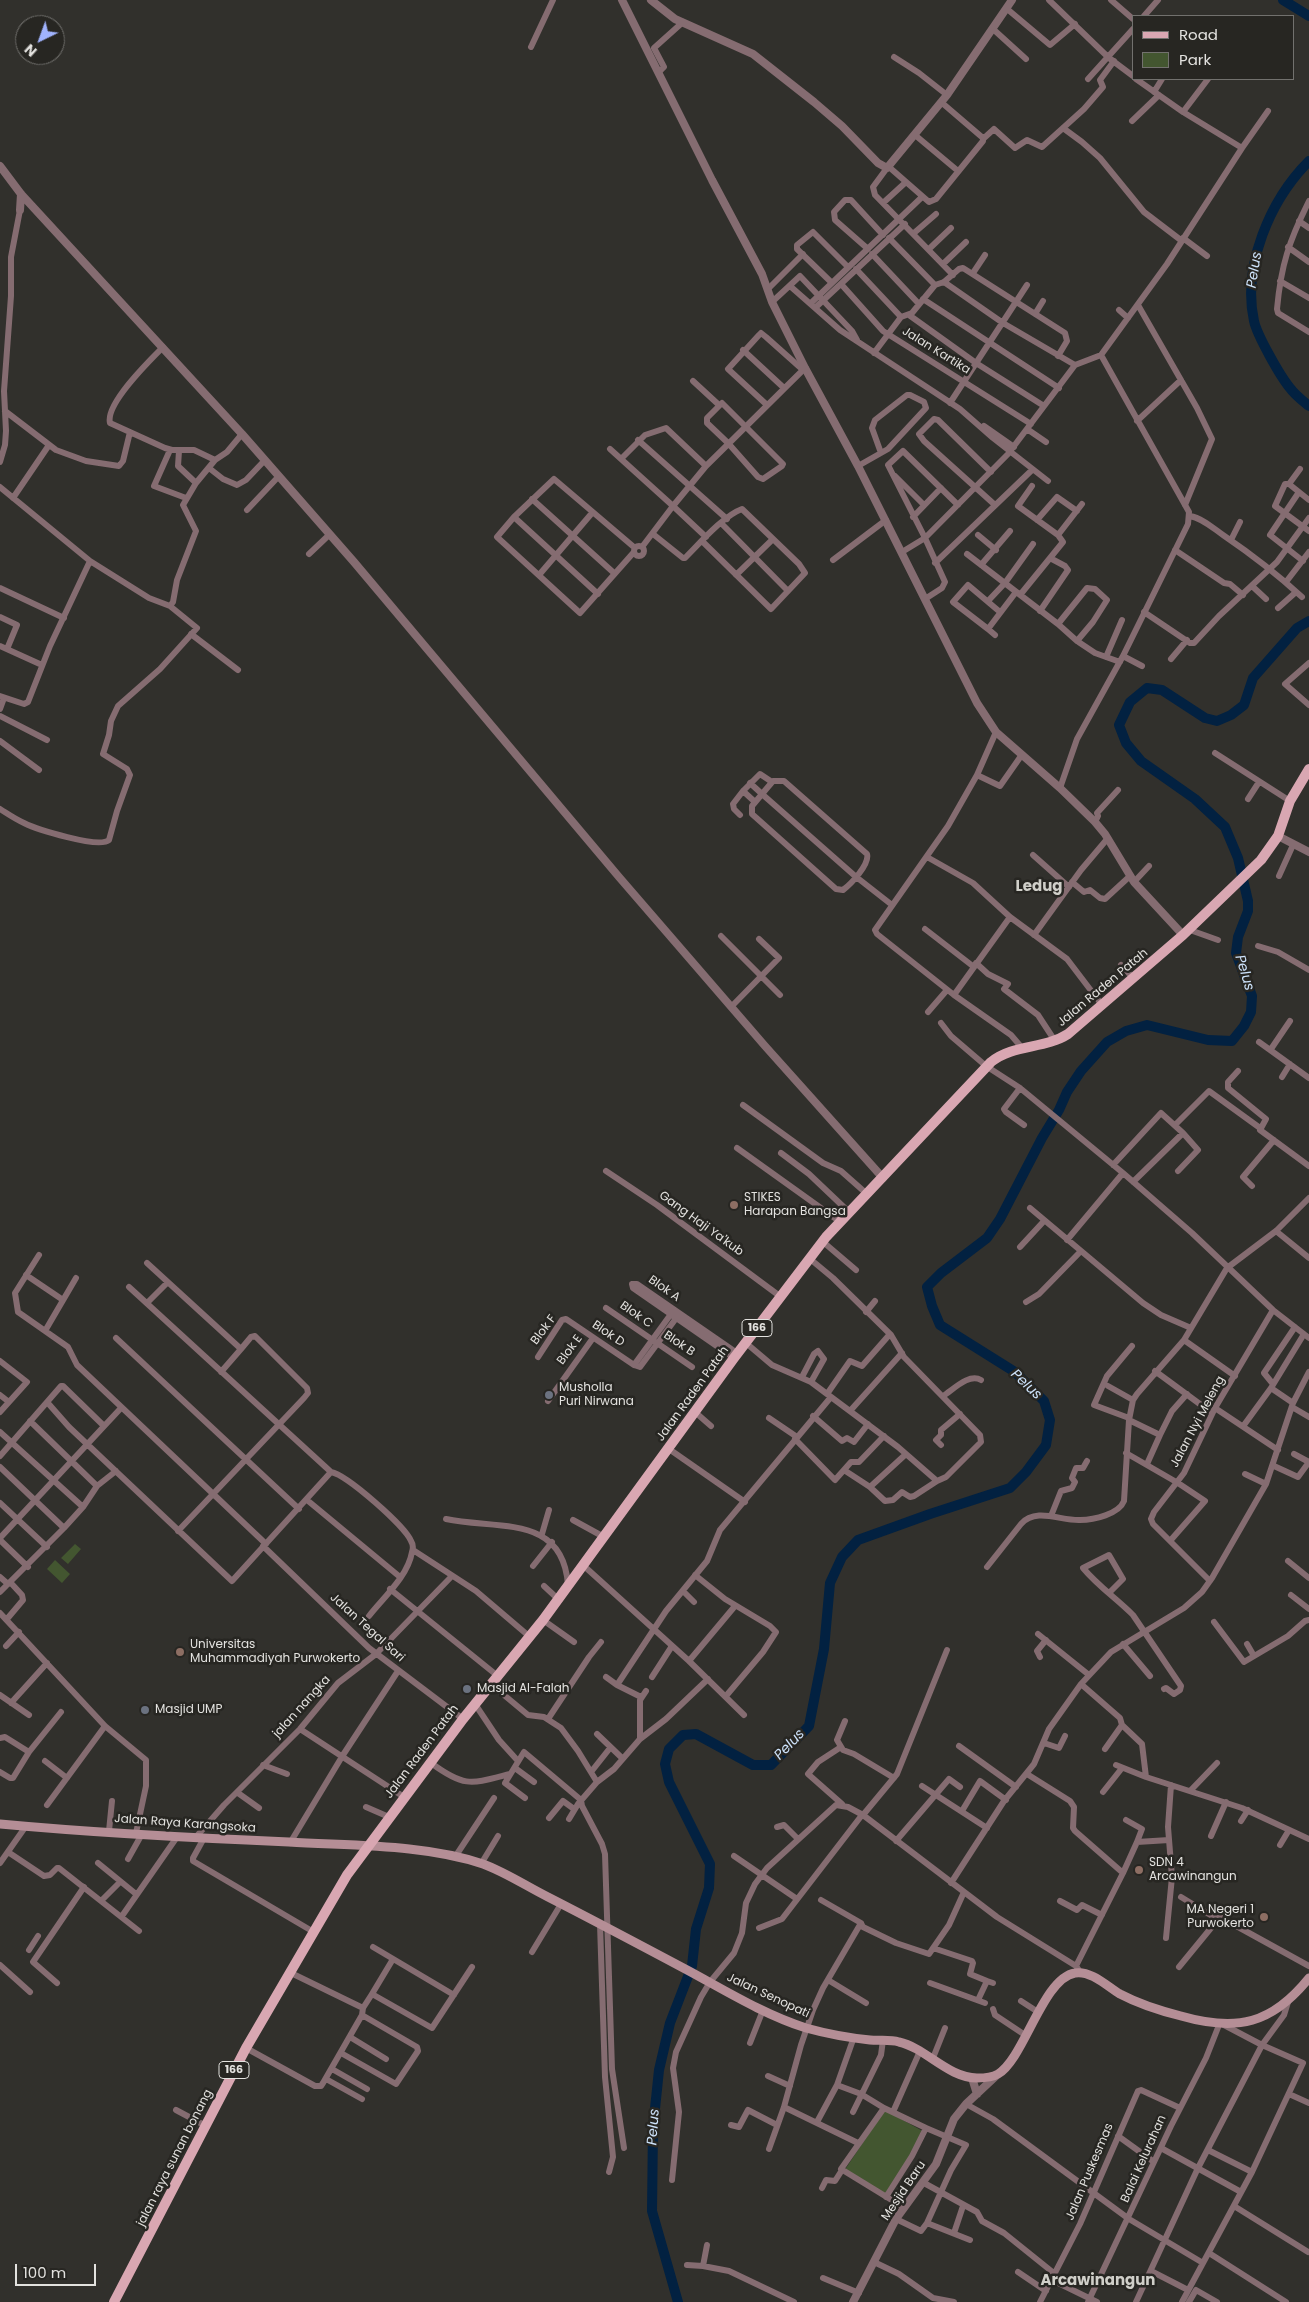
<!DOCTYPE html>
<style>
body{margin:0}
#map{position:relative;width:1309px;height:2302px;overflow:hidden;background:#31302c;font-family:Poppins,sans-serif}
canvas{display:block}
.legend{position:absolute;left:1132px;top:15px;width:162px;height:65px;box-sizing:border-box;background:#272622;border:1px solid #72716e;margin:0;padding:6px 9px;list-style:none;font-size:15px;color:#e3e2df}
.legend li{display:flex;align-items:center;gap:10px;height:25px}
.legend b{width:25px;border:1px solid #72716e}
.north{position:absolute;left:15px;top:15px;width:50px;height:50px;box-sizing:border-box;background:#272622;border:1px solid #72716e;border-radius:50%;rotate:222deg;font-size:14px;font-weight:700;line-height:20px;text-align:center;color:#e3e2df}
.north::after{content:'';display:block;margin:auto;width:18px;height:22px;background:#a0b3fd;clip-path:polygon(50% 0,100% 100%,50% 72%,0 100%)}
.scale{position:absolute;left:15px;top:2264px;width:81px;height:22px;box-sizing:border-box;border:2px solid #e3e2df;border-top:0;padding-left:6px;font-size:15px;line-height:18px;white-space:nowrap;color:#e3e2df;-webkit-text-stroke:4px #272622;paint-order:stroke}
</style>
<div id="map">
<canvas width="1309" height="2302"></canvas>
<ul class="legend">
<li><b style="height:6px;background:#d9a7b2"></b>Road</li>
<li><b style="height:14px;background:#435630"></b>Park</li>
</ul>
<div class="north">N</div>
<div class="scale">100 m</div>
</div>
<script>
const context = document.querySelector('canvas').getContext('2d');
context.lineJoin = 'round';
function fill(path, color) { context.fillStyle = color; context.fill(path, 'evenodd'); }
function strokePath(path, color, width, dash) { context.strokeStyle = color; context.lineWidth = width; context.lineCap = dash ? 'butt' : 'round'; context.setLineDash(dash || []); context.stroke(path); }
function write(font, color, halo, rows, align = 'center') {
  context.font = font + ' Poppins,sans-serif'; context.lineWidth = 5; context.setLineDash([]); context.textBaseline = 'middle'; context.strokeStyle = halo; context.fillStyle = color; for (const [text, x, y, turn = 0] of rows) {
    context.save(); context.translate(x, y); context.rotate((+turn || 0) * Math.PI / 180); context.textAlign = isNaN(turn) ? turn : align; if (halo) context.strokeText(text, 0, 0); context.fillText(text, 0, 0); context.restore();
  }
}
fill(new Path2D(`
 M75 1544 81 1549 68 1564 61 1558Z
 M55 1560 70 1574 62 1583 47 1569Z
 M885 2110 926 2133 883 2198 844 2171Z`), '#435630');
strokePath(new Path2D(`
 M1283 0 1309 16
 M1309 161C1270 200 1242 266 1254 321 1257 335 1280 376 1290 388 1295 395 1303 401 1309 406
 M678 2302 652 2211 653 2128 659 2070 670 2023 692 1966 696 1929 709 1888 710 1864 669 1782 665 1764 669 1749 683 1735 696 1734 753 1765H771L809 1726 824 1649 830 1583 842 1557 858 1540 930 1514 1010 1488 1026 1472 1046 1445 1050 1420 1044 1401 1015 1372 940 1325 932 1306 927 1287 941 1273 987 1238 1000 1219 1042 1138 1059 1110 1067 1092 1081 1071 1107 1042 1126 1031 1147 1025 1208 1040 1232 1041 1244 1026 1251 1012 1252 996 1236 953 1238 937 1248 911V901L1238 858 1225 827 1195 799 1141 761 1126 743 1119 725 1130 702 1147 688 1162 690 1205 718 1217 721 1231 715 1244 705 1253 678 1297 628 1309 621`), '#022141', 10);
strokePath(new Path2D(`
 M1049 0 1109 58 1133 76
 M1111 0 1133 19
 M1006 8 1050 45 1075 24
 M1144 16 1158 0
 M993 29 1026 59
 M531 47 553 0
 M894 57 919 73 947 95
 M659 72 664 67 654 48 683 22
 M1088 79 1133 29
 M1154 92 1162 79
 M1183 112 1208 79
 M1132 121 1159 95
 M1063 128 1082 142 1100 158 1144 212 1182 241
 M915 135 958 171
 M983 139 994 129 1015 148 1027 140 1042 147 1084 109 1103 87 1100 80 1114 61
 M1242 148 1268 111
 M889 167 929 202 936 199 983 141V138L941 102
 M887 168 873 187 875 195 953 275
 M1309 201C1289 241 1281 265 1277 309L1278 313 1309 332
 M883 203 906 182
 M1299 221 1309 228
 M914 233 936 214
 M889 238 935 285
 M1183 238 1207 256
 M1288 247 1309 262
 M868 249 835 220 834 212 845 200H851L883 235
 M929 249 951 228
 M872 254 919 304
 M943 264 966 242
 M856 269 901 317
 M973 273 985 255
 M1280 281 1309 298
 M944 282 1003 323 1075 365
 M832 283 797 249V245L813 232 848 267
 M841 284 883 331 1031 424
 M790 286 840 330 960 409 993 438 1048 481
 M769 288 803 254
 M923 299 1059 388
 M772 302 800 276 852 331 857 340
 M811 303 922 197
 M1138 305 1197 408 1212 439 1185 505
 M815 308 905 224
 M1119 310 1128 318
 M1035 314 1043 301
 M909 315 976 363 1044 406
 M163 347C150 360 105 404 110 423L165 448 172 450H194L215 460 227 452 242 434
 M743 350 784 388
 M874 353 901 317 912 313 935 285 944 282 959 269 963 268 1065 333 1067 341 1058 356
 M693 381 719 405
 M722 403 783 464 782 466 763 479 758 477 728 443 707 423V418Z
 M950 403 1027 285
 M767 405 728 369 759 335 761 333 766 337 803 370
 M5 411 56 450 86 461 119 466 123 461 130 432
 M1137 421 1181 380
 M984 426 1014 447
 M1027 429 1046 442
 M638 440 727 519
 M610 449 673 506 706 466 805 368
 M170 450 154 486 186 498
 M621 459 645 435 666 428 706 466
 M0 462 5 445 6 431 4 391 11 296V257L20 210
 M858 466 888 449 926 408 924 402 910 395H907L875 420 872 428 881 453
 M209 468 223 479 237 485 246 480 265 460
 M1300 469 1289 484 1299 492 1270 535 1303 561
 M991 472 938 420 934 419 919 434 924 441 995 505
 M895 476 924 505
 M196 483 215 460
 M1289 484H1285L1275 506 1309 531
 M0 487 90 561 149 598 170 606 173 602 177 580 196 531 183 505 196 483 178 466 179 451
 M1299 492 1309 500
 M13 498 49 445
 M532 499 614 573
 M247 510 279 476
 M1190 516C1202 518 1213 528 1223 535 1251 554 1277 574 1302 597
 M514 517 598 594
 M913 517 941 488
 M1037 520 1057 497 1077 511
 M721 523 788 591
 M653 534 683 558H685C700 543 723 516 742 509L799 564 805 573 771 609 702 541
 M978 535 996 550
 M1058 535 1082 504
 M1231 540 1240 522
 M634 551a5 5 0 1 1 10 0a5 5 0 1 1-10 0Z
 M642 547 673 506 706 537
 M1175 550 1224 583 1230 584 1243 595
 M634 552 580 613 497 537 514 517 554 479 635 548
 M902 552 925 538 1008 454 1075 365 1101 355 1167 264 1242 148 1183 112 1136 79
 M309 554 330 534
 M967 554 1058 624 1077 641 1095 653 1120 662
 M833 560 886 520
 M935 563 1032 470
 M981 565 1010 531
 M539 575 592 513
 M736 575 773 539
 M1286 582 1309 552
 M1252 586 1266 599
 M0 588 64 618
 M1020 595 1063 542 1058 535 1018 506 1032 486
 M925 599 942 588 945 582 925 538 888 465 903 451 958 505
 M988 601 1005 583 1033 544
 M1278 608 1296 592
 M1040 611 1068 570 1065 566 1050 558
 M1000 612 968 585 953 602 988 629 1016 592
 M1144 612 1190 643H1194L1219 616 1277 562 1309 518
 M0 617 17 625 7 649
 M1058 624 1087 588 1095 589 1107 600 1093 622 1077 641
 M988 629 995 635
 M191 634 238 670
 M0 646 42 665
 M1123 656 1142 666
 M1106 657 1122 620
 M1171 659 1187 640
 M1309 663 1285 684 1309 705
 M0 696 24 704 28 702 50 646 90 561
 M0 709 4 698
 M0 716 47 740
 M996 732 977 775 948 826 875 930 877 934 954 995 1011 1035 1023 1049
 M0 741 39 770
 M1215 753 1290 801
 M977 775 1000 786 1021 756
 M750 783 762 794 752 806V814L836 889 843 890C851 884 870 864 867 854L784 781H773L762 794 855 876 892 905
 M1060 788 1077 739 1123 656 1188 524 1189 512 1101 355
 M743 791 760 774 772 782
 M1248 799 1259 782
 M0 809C8 814 15 819 24 823 36 829 99 849 109 840L117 811 130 775 127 769 103 754 109 735 111 721 118 706 160 669 197 628 170 606
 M740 815 734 809 733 804 743 791 755 802
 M1095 822 1098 816 1097 813 1118 790
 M1033 855 1069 887
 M927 857 973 883 1010 917 1067 959 1102 1005
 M1279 876 1293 845
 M1072 882 1084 892 1090 890 1100 898 1105 899 1130 876
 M1134 882 1149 866
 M925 929 974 967
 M1190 930 1218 940
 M1034 935 1081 870 1108 838
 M721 936 780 995
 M1258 946 1278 952 1309 970
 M976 963 988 974 1008 984 1004 989 1038 1015 1055 1041
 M1121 965 1134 979
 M954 995 1010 917
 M731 1007 779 958 759 939
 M928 1012 947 990
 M941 1023 951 1036 986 1066 1020 1088 1123 1173 1192 1233 1273 1310 1309 1338
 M1259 1042 1309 1078
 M1271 1049 1290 1021
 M1238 1071 1228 1082V1088L1266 1119 1260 1130 1309 1166
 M1282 1077 1290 1064
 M1020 1088 1004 1109 1006 1112 1024 1125
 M743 1105 823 1163 841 1171 867 1194
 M1175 1125 1209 1091 1260 1128
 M737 1148 839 1221
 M781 1153 809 1174 849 1212
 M1113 1165 1161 1113 1183 1133
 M606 1171 657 1205 781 1297
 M1133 1182 1183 1133 1198 1150 1178 1171
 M1252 1186 1243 1177 1274 1140
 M1030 1208 1143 1303 1161 1315 1191 1328
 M1276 1231 1309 1258
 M1067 1240 1123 1173
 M822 1241 856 1270
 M1020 1247 1044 1221
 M39 1255 15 1293 18 1312 68 1347 77 1365 266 1544
 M147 1263 241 1349 251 1337 255 1336 307 1388 308 1393 304 1398 178 1531
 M26 1275 63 1300
 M129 1287 331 1472C347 1475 405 1526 411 1541 413 1544 413 1549 412 1552 408 1576 384 1597 369 1616
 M1026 1302 1039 1294 1081 1251
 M147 1303 167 1283
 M606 1308 692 1367
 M866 1312 875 1301
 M45 1331 76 1278
 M116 1338 299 1509
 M1184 1340 1235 1376
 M746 1343 772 1365 811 1382 898 1447 937 1481 946 1477 981 1442 980 1435 904 1357 891 1335 833 1278 809 1258
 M538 1357 562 1320 566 1319 634 1365
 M734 1358 633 1288 632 1284H637L737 1353
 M0 1361 27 1382 0 1412
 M634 1365 640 1367 677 1317
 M634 1365 671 1314
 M1155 1371 1212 1413
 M221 1372 241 1349
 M802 1377 814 1354 818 1351 824 1359 811 1382
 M1273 1384 1264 1373 1295 1327
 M1108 1386 1133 1400
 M1271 1388 1293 1403
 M827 1394 850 1361 862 1366 890 1334
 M0 1395 9 1402
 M943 1396C954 1389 969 1373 981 1380
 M548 1401 593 1338
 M47 1402 69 1427 232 1581 331 1472
 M1292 1407 1309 1417
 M1215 1408 1278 1450
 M850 1411 902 1353
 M695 1412 711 1426
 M813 1416 842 1441 847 1438 854 1442 868 1424
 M769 1418 797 1437
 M1129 1418 1094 1405 1107 1376 1132 1346
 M1129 1420 1160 1435 1172 1411 1187 1394
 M30 1421 97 1486
 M1244 1425 1271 1388 1304 1334
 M0 1432 83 1507
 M795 1439 835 1480 851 1462H859L884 1436
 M941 1445 936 1440 941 1435V1430L960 1414
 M669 1449 745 1502
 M1126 1453 1178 1483 1205 1501 1170 1541
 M1294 1454 1309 1462
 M0 1456 61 1386H63L104 1426
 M1147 1464 1160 1435
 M1274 1466 1298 1477 1309 1462
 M0 1467 64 1528
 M844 1470 870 1487 885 1501 893 1500 902 1492 910 1497 914 1496 937 1481
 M1245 1474 1266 1484
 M870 1487 906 1454
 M307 1500 400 1577
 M0 1503 47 1547
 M1051 1516 1061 1491 1072 1488 1075 1482 1072 1478 1076 1468H1083L1087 1461
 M446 1519C498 1530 563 1514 568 1585
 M573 1520 604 1537
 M542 1534 549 1510
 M0 1538 121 1408
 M0 1540 28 1567
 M263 1546 369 1648 463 1719
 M413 1550 476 1591 530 1637
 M1288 1561 1309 1578
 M533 1566 552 1542
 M584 1566 689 1661 744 1715
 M987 1567 1021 1524C1036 1507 1061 1521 1080 1520 1094 1520 1119 1514 1124 1501L1129 1420 1133 1400 1137 1394 1184 1340 1227 1268 1276 1231 1309 1198
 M695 1575 725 1599 770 1626 776 1632 763 1652 726 1696
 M0 1577 8 1584
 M1210 1581 1153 1524 1151 1519 1154 1512 1184 1473 1215 1408 1273 1310
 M544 1586 558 1599
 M390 1589 499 1677
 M683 1591 694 1602
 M0 1592 64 1528 83 1507 97 1486 116 1471
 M1109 1593 1123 1579 1109 1555 1083 1568C1098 1586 1117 1599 1133 1615L1181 1686 1180 1690 1174 1694 1166 1688 1164 1689
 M1291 1595 1309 1609
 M0 1613 105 1726 146 1760V1786L136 1833
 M7 1619 23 1600 22 1595 10 1582
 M543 1620 574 1642
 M1214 1622 1244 1662 1288 1636 1305 1621 1309 1620
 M1038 1634 1089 1675
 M1123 1644 1150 1676
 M1247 1644 1254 1656
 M6 1646 19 1632
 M1040 1657 1037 1651 1046 1640
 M689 1661 735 1606
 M606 1677 617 1685
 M652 1677 672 1646
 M1081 1684 1120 1718 1122 1725 1142 1744 1146 1777
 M492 1685 528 1715 544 1717 561 1728 578 1751 597 1782
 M0 1695 29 1715
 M641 1697 617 1685 666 1611 707 1561 720 1530 831 1397
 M11 1703 47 1663
 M475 1704 499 1740 518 1761
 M548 1719 589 1657 601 1642
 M845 1721 837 1740 843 1750 854 1754 894 1778
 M300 1729 404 1797
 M597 1734 622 1758
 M0 1738 5 1737 29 1752
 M640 1739V1700L646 1691
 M1044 1743 1059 1748 1065 1736
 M959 1746 1016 1787
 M841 1747 818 1762 808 1774 842 1804
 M1105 1749 1122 1725
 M45 1761 67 1778
 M431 1763C465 1788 471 1784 510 1774
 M263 1765 287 1774
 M1116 1765 1146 1777 1242 1808 1309 1839
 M515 1768 534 1782
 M0 1772 10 1778H13L29 1752 61 1712
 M591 1772 610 1748
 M1027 1774 1070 1801 1074 1807 1073 1828 1075 1831 1123 1873 1076 1966
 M922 1786 987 1828
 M1191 1790 1217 1763
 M1103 1792 1122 1768
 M238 1793 259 1808
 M525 1798 505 1783 524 1752 581 1800 582 1806 602 1844 605 1854 612 2069 624 2148
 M47 1805 105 1726
 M366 1807 389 1817
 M962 1811 980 1781 1006 1800
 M863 1815 897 1774 947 1650
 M549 1818 563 1801 574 1809
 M569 1819 578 1804 597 1782 614 1769 640 1739 666 1719 708 1679
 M1126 1820 1142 1829 1137 1842
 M1241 1821 1248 1810
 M777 1827 784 1825 798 1839
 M109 1831 112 1801
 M1211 1836 1226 1802
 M196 1837 224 1805 300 1729 338 1683 376 1654 451 1577
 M204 1838 193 1858V1861L312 1931
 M896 1841 949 1779 960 1787
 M290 1843 343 1755 398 1671
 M1280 1845 1289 1830
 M8 1852 44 1876 50 1875 57 1868H59L139 1931
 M734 1856 797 1899
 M455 1857 494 1798
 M128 1859 142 1834
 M0 1863 26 1826
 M98 1863 136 1894
 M481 1864 498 1836
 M1123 1873 1137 1842 1169 1840
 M951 1883 1004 1801 1034 1764 1049 1729 1081 1684 1111 1652 1184 1608 1202 1592 1212 1578 1266 1484 1293 1403 1309 1372
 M1181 1897 1217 1919
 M102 1900 120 1882
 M821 1900 861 1923
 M1060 1901 1077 1910 1082 1905 1102 1915
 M122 1916 177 1837
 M600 1924 605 2077 613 2157 609 2172
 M759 1928 782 1919 862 1815
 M1166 1938 1172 1877 1168 1827 1171 1785
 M373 1947 454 1995
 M933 1948 972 1961 973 1963 970 1974 987 1981
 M29 1950 38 1936
 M532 1952 561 1904
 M0 1965 30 1992
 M1179 1967 1220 1917 1309 1966
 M828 1980 866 2003
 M57 1983 33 1962 84 1887
 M930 1983 985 2003
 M372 1994 393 1959
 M978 2000 987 1981 993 1983
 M1021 2001 1038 2012
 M363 2008 372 1994 432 2028 472 1967
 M993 2009 995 2015 1025 2035
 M350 2037 386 2059
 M750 2043 763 2010
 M246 2048 315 2086H321L323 2083 362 2015 363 2008 289 1972
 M341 2053 396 2084 418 2051 417 2047 362 2015
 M933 2058 945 2028
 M332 2069 367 2089
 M768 2076 790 2086
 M326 2079 362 2099
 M837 2085 861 2094 884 2108
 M1289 2094 1309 2103
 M966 2104 993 2119 1129 2219 1203 2263
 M784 2107 858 2143
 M176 2110 206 2126
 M853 2112 881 2055 883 2040
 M893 2112 920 2051
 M817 2122 837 2085 854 2037
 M731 2125 739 2127 748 2110 777 2125
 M1118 2136 1154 2162
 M1161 2148 1241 2192
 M769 2149 784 2107 801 2045 813 2010 823 1988 861 1923 863 1927 896 1943 929 1954 949 1925 964 1892
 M1208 2150 1252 2172
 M672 2180 679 2112 673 2068 676 2052 701 1997 710 1982 734 1953 742 1933 746 1903 755 1884 767 1868 836 1805 848 1807 863 1815 997 1917 1076 1966 1080 1972
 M924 2183 977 2212 982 2221 1004 2233 1055 2274
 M822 2188 826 2180 835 2181 842 2170
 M886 2197 912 2156 926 2128
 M1234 2206 1308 2252
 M903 2207 841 2169 884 2108 926 2128 966 2145 951 2170 927 2223
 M896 2219 921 2231 927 2223 970 2240
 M954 2233 963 2206
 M1209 2253 1286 2302
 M874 2262 899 2274 933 2298 954 2302
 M687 2265 703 2266 707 2245
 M703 2266 729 2271 794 2302
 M1151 2271 1188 2290
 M1018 2272 1046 2291
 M823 2278 859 2293
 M1052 2280 1097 2302
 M1040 2302 1080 2224 1138 2091 1141 2090 1180 2108
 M1088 2302 1171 2126 1206 2058 1219 2025
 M1136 2302 1198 2168 1262 2045 1284 2015 1288 2002
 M1182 2302 1252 2172 1303 2063 1262 2045 1224 2025
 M1189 2302 1196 2290 1217 2302`), '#856c71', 6);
strokePath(new Path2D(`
 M622 0 712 180 762 274 772 302 805 368 858 466 977 703 996 732 1060 788 1095 822 1105 834 1134 882 1183 935
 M651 0 675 19 753 54 814 102 842 126 878 163 887 168 947 95 1012 0
 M0 166 21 194 242 434 354 562 619 877 765 1046 883 1178
 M20 210 21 194
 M1278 836 1309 852
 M972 2078 977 2094
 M853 2302 896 2219 936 2164 954 2119 966 2104 997 2075`), '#856c71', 8);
strokePath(new Path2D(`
 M0 1824C96 1833 193 1838 289 1842 351 1846 424 1844 483 1864 505 1872 526 1886 548 1897 595 1921 642 1946 689 1971 726 1991 765 2015 806 2028 824 2033 851 2038 870 2040 880 2041 889 2039 899 2042 926 2048 948 2078 977 2078 982 2078 993 2077 998 2074 1024 2059 1043 1978 1075 1973 1091 1970 1108 1987 1120 1994 1139 2004 1161 2011 1181 2016 1237 2032 1272 2024 1309 1978`), '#b58e96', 9);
strokePath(new Path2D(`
 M114 2302 246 2048 347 1875 463 1719 543 1620 734 1358 826 1237 991 1062C1013 1044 1045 1049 1068 1034L1183 935 1261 860 1278 836 1290 801 1309 769`), '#d9a7b2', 10);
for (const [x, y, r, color] of [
 [734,1205,5,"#8d6e63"],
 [549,1395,5,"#6b7280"],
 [180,1652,5,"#8d6e63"],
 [467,1689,5,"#6b7280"],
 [145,1710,5,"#6b7280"],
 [1139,1870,5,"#8d6e63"],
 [1264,1917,5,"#8d6e63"]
]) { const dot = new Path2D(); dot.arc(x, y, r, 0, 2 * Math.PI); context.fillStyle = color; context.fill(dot); strokePath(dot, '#272622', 2); }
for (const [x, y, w] of [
 [757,1328,30],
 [234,2070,30]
]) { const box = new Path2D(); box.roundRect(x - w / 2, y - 8.5, w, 17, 4); context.fillStyle = '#272622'; context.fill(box); strokePath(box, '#e3e2df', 1); }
write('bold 11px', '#e3e2df', null, [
 ["166",757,1328],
 ["166",234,2070]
]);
write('12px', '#e3e2df', '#272622', [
 ["Jalan Kartika",936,351,32],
 ["Jalan Raden Patah",1103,988,-40],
 ["Gang Haji Ya'kub",701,1224,36],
 ["Blok A",664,1289,35],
 ["Blok C",636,1315,35],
 ["Blok F",544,1330,-53],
 ["Blok D",608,1334,34],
 ["Blok B",679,1344,34],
 ["Blok E",570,1350,-54],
 ["Jalan Raden Patah",693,1394,-54],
 ["Jalan Nyi Meleng",1198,1422,-62],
 ["Jalan Tegal Sari",367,1628,42],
 ["jalan nangka",302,1707,-48],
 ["Jalan Raden Patah",422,1752,-53],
 ["Jalan Raya Karangsoka",185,1824,4],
 ["Jalan Senopati",768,1996,25],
 ["jalan raya sunan bonang",175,2158,-63],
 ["Balai Kelurahan",1144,2159,-66],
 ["Jalan Puskesmas",1090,2172,-67],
 ["Mesjid Baru",904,2191,-56]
]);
write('12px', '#e3e2df', '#272622', [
 ["STIKES",744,1198],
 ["Harapan Bangsa",744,1212],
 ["Musholla",559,1388],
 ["Puri Nirwana",559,1402],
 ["Universitas",190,1645],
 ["Muhammadiyah Purwokerto",190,1659],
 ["Masjid Al-Falah",477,1689],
 ["Masjid UMP",155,1710],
 ["SDN 4",1149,1863],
 ["Arcawinangun",1149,1877],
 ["MA Negeri 1",1254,1910,"right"],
 ["Purwokerto",1254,1924,"right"]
], 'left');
write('italic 14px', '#cde2fa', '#272622', [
 ["Pelus",1255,270,-81],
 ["Pelus",1244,973,73],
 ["Pelus",1026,1385,43],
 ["Pelus",790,1745,-46],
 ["Pelus",654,2127,-86]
]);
write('bold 15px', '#d0cfc9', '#272622', [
 ["Ledug",1039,887],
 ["Arcawinangun",1098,2281]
]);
</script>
